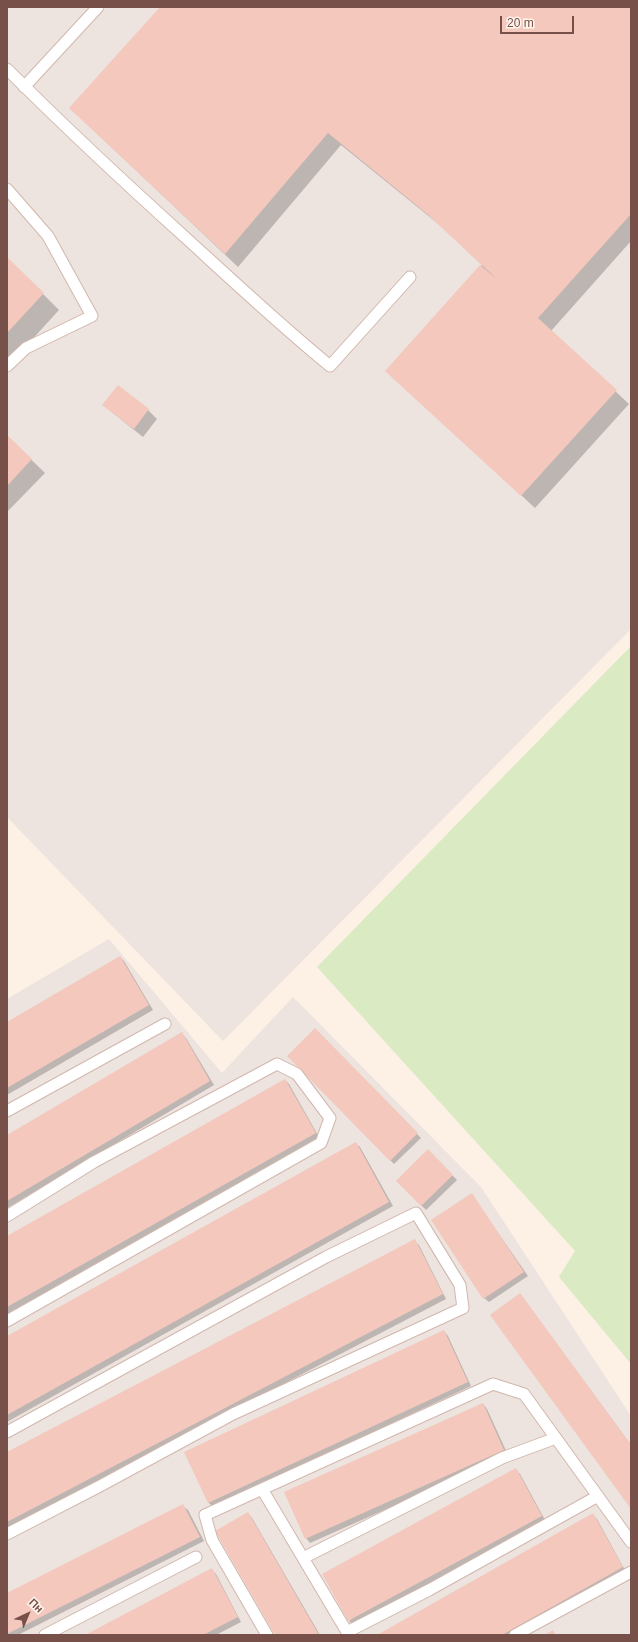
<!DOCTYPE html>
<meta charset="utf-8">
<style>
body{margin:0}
#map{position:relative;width:638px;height:1642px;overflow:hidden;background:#fdf0e5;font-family:Helvetica,sans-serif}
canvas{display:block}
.frame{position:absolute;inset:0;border:8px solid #775149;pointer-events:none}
.north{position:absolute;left:8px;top:1594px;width:40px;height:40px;-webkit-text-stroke:3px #fff4ec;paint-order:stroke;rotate:44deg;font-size:11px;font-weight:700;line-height:16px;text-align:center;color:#775149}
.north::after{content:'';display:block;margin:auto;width:14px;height:18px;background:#775149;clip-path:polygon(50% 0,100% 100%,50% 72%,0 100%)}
.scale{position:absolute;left:500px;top:16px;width:74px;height:18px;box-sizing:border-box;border:2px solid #775149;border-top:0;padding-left:5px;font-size:12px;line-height:14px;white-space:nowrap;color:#775149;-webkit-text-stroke:3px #fff4ec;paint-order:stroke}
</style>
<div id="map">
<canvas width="638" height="1642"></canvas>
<div class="frame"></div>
<div class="north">Пн</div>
<div class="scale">20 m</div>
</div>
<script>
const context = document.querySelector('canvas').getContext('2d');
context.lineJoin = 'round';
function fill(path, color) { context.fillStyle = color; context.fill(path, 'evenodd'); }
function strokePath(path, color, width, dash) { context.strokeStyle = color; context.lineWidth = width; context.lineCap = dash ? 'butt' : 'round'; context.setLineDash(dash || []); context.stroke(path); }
fill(new Path2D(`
 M7 7H631V629L223 1041 7 817Z
 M109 939 222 1073 293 997 481 1187 631 1416V1635H7V999Z`), '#ede3df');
fill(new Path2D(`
 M631 646V1364L559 1277 575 1251 317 967Z`), '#daebc3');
fill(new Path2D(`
 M161 7H631V241L551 331 629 404 535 508 387 371 482 265 442 227 341 145 238 267 83 120Z
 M7 258 59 310 7 367Z
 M118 386 148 410 157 419 143 437 113 413 104 405Z
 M7 436 45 473 7 512Z
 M120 957 124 961 153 1010 7 1095V1023Z
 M315 1029 421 1138 394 1164 289 1056Z
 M182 1034 186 1038 214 1085 7 1208V1137Z
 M285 1080 289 1084 319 1137 7 1314V1237Z
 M355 1143 360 1147 393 1206 7 1422V1338Z
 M428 1151 457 1180 426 1210 397 1181Z
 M471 1194 528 1276 489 1302 484 1298Z
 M414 1241 419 1245 446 1299 7 1528V1453Z
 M520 1294 631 1445V1507Z
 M444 1331 448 1336 471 1386 213 1507 209 1503 185 1453Z
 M483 1404 487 1409 508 1455 310 1543 306 1538Z
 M515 1469 520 1474 545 1520 353 1625 349 1621Z
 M183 1506 188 1510 204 1541 18 1635H7V1595Z
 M248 1513 252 1518 320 1635H276Z
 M593 1515 597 1519 626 1572 514 1635H379Z
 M212 1570 216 1574 241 1622 216 1635H87Z`), '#0003');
fill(new Path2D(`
 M160 7H631V214L538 318 617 390 521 496 385 371 480 265 498 280 427 214 328 133 225 254 69 108Z
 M7 257 44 293 7 333Z
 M118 385 149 409 134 429 102 405Z
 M7 435 32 459 7 486Z
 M120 956 149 1005 7 1088V1022Z
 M315 1028 418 1133 390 1161 287 1056Z
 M182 1032 210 1081 7 1201V1135Z
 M285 1079 316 1133 7 1307V1236Z
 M356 1142 389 1202 7 1415V1336Z
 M428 1149 453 1175 421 1206 396 1181Z
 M472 1193 524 1272 483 1299 431 1220Z
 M415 1239 443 1294 7 1522V1452Z
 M520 1293 631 1445V1509L490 1315Z
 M444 1330 468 1382 208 1503 184 1452Z
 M483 1403 504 1450 305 1539 284 1492Z
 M516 1468 542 1516 348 1621 322 1574Z
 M183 1504 200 1537 7 1634V1593Z
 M248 1512 319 1635H275L215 1531Z
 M593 1513 623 1567 502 1635H377Z
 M212 1568 238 1617 203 1635H85Z
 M553 1630 555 1635H544Z`), '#f4c8bc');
const service = new Path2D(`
 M7 69C65 127 125 183 186 238 233 281 280 325 330 366L410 277
 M24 87 98 7
 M7 189 48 236 92 316 26 348 7 366
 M7 1111 165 1024
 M7 1216 94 1162 277 1064 297 1074 330 1118 321 1143 7 1321
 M7 1432 326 1257 416 1213 460 1285 463 1308 233 1414 100 1486 7 1534
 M262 1489 303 1558 502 1458 556 1438
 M303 1558 347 1632 429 1590 598 1496
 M45 1635 196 1557
 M267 1635 212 1540 205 1515 493 1384 524 1394 631 1542
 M515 1635 631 1572`);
strokePath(service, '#d1b7ad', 13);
strokePath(service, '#fff', 11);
</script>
